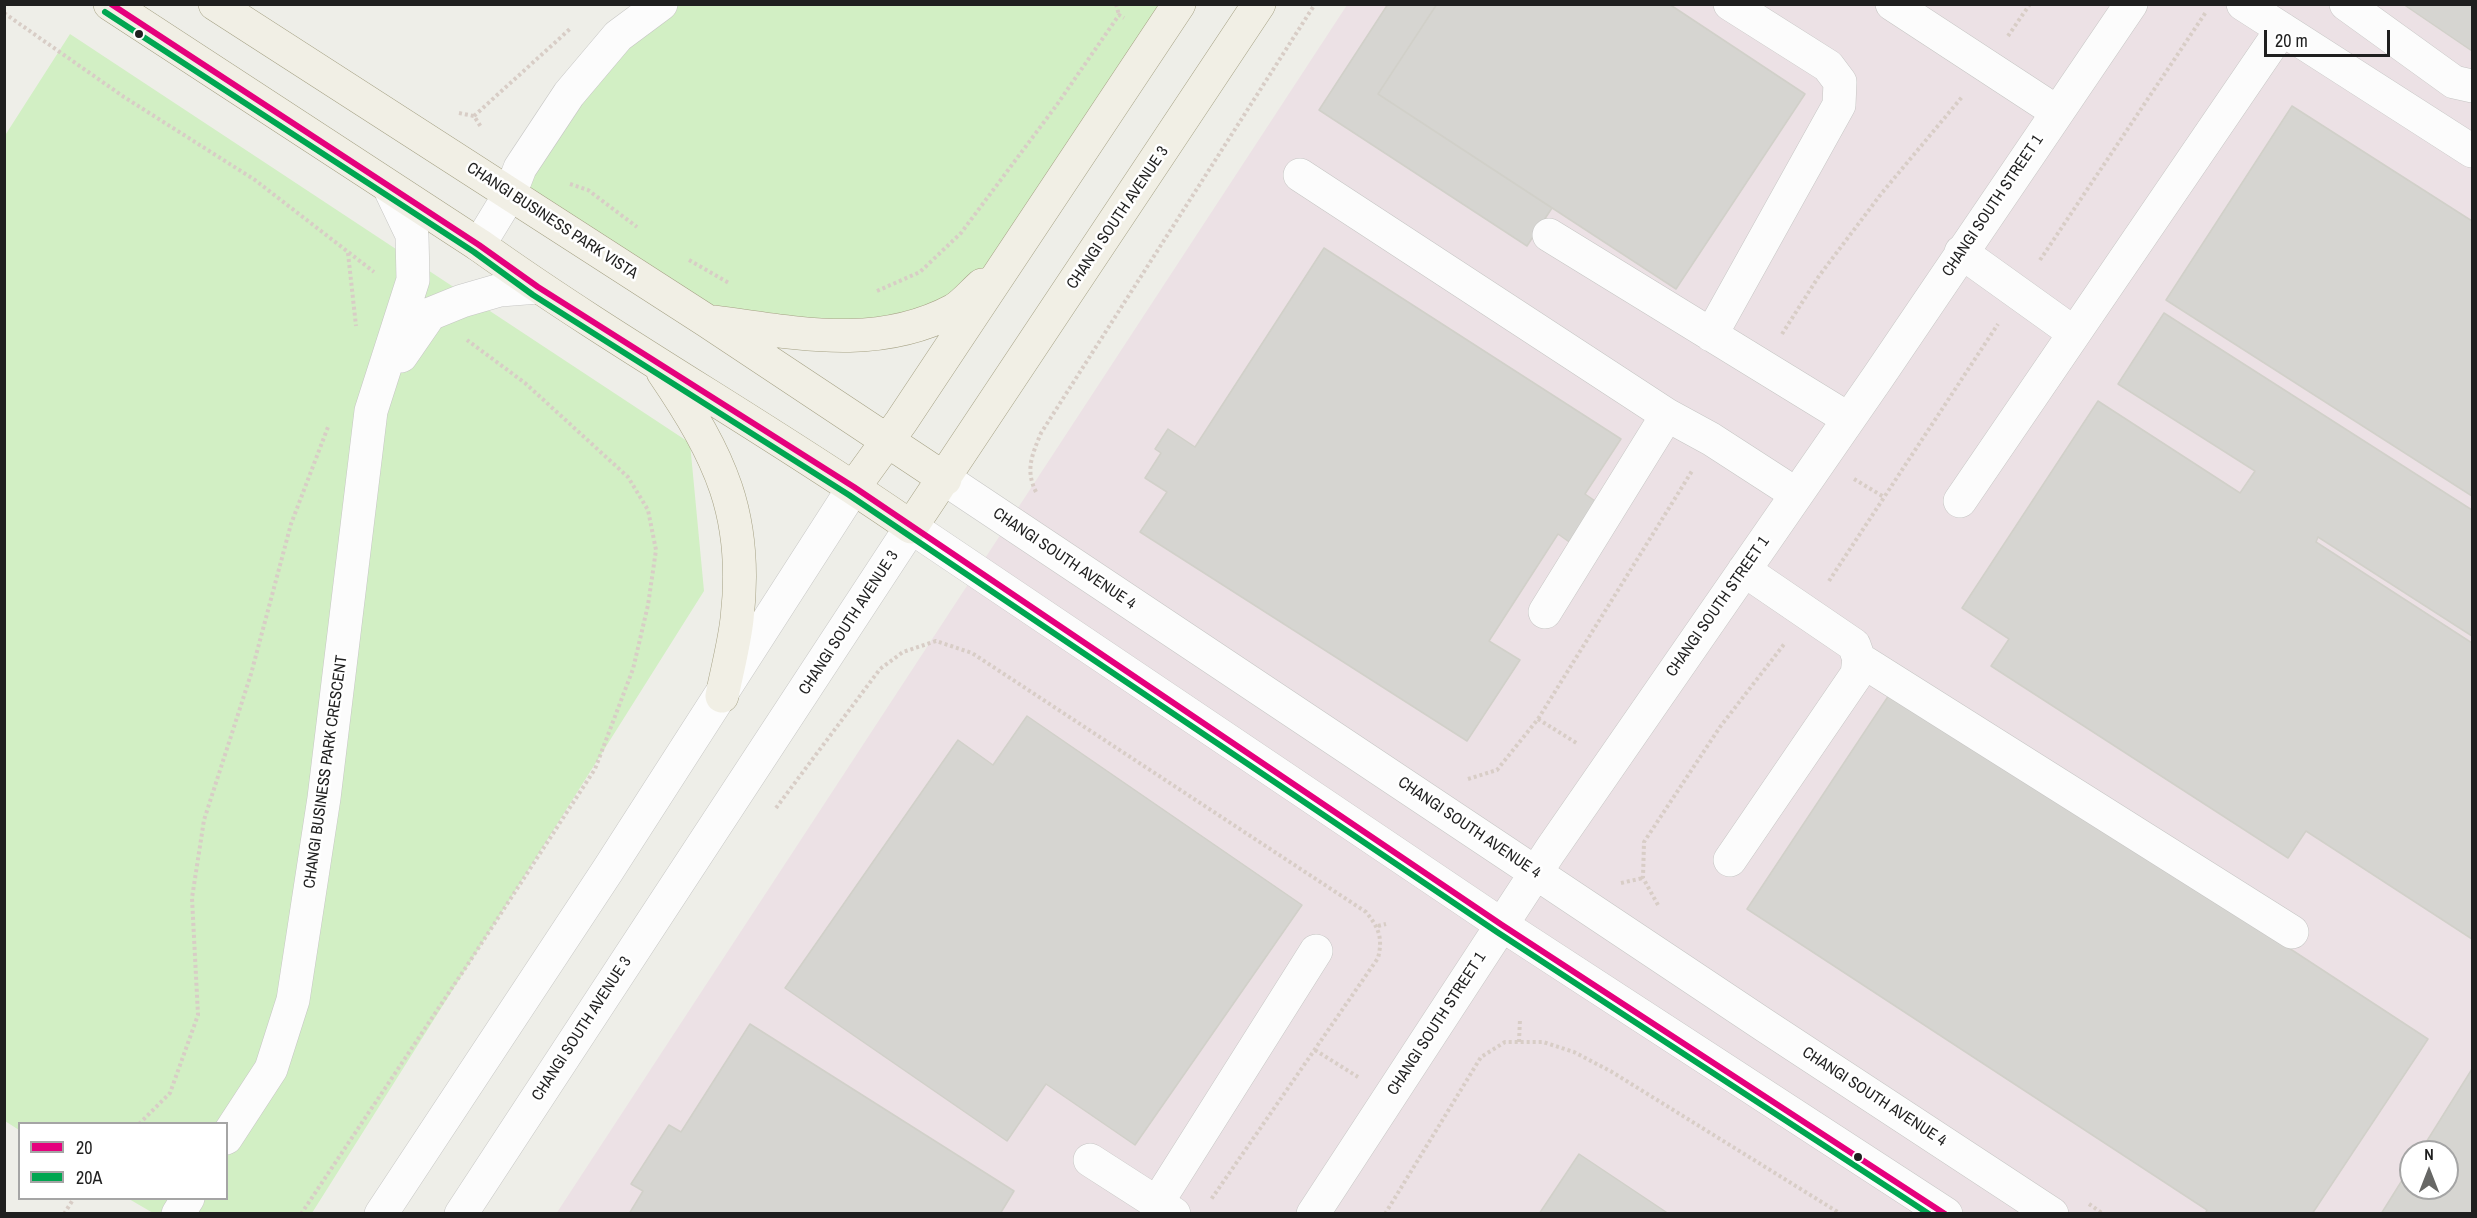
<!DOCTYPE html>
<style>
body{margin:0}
#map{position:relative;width:2477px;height:1218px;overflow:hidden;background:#eeeee8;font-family:"Archivo Narrow",sans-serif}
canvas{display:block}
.frame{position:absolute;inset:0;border:6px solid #1f1f1f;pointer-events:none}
.legend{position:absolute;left:18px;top:1122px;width:210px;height:78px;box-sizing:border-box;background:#fff;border:2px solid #a5a5a5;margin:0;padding:8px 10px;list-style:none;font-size:18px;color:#1f1f1f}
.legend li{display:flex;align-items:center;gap:12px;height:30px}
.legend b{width:30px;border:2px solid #a5a5a5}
.north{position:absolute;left:2399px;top:1140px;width:60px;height:60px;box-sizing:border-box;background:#fff;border:2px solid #a5a5a5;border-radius:50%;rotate:0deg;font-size:16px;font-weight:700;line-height:24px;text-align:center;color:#1f1f1f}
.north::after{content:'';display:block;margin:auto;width:21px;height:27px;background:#676765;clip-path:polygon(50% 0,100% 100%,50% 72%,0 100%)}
.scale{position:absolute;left:2264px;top:30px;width:126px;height:27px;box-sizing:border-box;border:3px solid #1f1f1f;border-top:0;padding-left:8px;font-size:18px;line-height:21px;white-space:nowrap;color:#1f1f1f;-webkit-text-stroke:4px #fff;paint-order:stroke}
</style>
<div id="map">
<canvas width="2477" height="1218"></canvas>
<div class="frame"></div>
<ul class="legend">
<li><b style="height:8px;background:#e5007d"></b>20</li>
<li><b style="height:8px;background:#00a651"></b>20A</li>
</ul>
<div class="north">N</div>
<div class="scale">20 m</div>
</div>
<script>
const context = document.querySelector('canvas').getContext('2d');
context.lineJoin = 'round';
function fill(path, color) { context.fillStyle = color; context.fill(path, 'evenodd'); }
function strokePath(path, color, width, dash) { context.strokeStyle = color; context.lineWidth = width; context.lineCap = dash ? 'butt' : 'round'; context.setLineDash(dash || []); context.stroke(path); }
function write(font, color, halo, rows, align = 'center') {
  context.font = font + ' "Archivo Narrow",sans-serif'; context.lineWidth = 5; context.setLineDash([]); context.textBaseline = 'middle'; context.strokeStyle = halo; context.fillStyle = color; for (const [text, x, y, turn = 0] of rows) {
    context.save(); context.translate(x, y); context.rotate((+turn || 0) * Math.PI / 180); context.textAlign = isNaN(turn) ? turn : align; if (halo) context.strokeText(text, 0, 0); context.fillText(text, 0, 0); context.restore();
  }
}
fill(new Path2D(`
 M1347 5H2472V1213L556 1214ZM2411 1152H2447V1188H2411Z`), '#ece1e5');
fill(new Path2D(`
 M662 5H1178L1007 261 900 331 707 320 510 194 521 168Z
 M70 34 690 443 704 591 312 1213H153L129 1199 226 1198V1124H20L19 1130 5 1121 4 137Z`), '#d2efc4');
const building = new Path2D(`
 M1388 4H1437L1378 94 1552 208 1527 246 1319 110Z
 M1437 4H1669L1805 94 1676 289 1378 94Z
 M2403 4H2472V51Z
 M2292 106 2472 221V496L2166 300Z
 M1324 248 1621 439 1585 494 1601 505 1575 546 1558 534 1489 641 1520 660 1467 741 1140 532 1167 492 1145 478 1161 453 1155 449 1168 429 1195 447Z
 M2164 313 2472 510V636L2318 537 2316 542 2472 643V939L2306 831 2288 858 1991 666 2009 639 1962 608 2098 401 2240 493 2255 471 2118 384Z
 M1893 689 2428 1039 2312 1214H2205L2207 1210 1747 909Z
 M1027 716 1302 905 1135 1145 1046 1084 1007 1141 785 988 958 740 993 765Z
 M750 1024 1014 1191 1000 1214H629L643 1191 631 1184 669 1125 681 1132Z
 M2472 1069V1214H2381L2411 1166V1188H2447V1152H2420Z
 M1579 1154 1669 1214H1539Z`);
fill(building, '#d6d5d1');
strokePath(building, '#d1d0c9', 1.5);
const minor = new Path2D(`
 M1892 4 2057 112
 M2243 4 2472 151
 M2346 4 2454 82 2472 86
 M1300 175 1667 415 1711 439 1796 494
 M1549 235 1847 418
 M479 245 510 194 520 168 569 94 618 36 661 4
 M1961 252 2074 333
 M1711 335 1839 105 1840 82 1828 66 1730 4
 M401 356 430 314 462 301 500 290 538 287
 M945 479 1764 1025 2052 1214
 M1960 501 2282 29
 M1545 612 1667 415
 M1859 659 2292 932
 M1730 860 1857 674 1859 659 1854 645 1744 570
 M226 1138 271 1069 293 1000 324 798 371 411 413 280 412 235 390 189
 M1090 1160 1174 1214
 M1157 1203 1316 951
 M178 1214 188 1198
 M381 1214 608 870 854 487
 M461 1214 911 527 1502 925 1946 1214
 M1313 1214 1550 851 1878 377 2131 4`);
const major = new Path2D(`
 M110 4 479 245C619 345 770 429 911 527L1259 4
 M215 4 707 321 945 479
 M715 322C797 333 877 351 954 310 964 304 973 293 982 285
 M663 372C720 456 749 515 737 619 734 645 727 671 722 696
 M854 487 901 422 1179 4`);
strokePath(minor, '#c6c6c4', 34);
strokePath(major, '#a5a184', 34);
strokePath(new Path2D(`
 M1116 4 1119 15
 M4 13 124 97 255 180 374 272
 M2008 36 2030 4
 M459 113 474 116 481 127
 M474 116 571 28
 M570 184 588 190 637 227
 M348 253 356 326
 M689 260 729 283
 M2040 260 2206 12
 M877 291 920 272 961 233 1056 106 1119 15 1124 18
 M1782 334 1819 276 1881 194 1962 97
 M1854 479 1884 497
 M1036 492C1025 470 1032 455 1041 433L1315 4
 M1829 581 1998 324
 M1538 719 1578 744
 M1468 779 1497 770 1538 719 1692 471
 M776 808 880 669 903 652 936 641 972 653 1366 912C1379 928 1383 938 1378 958L1210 1201
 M1621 883 1643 878
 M1658 905 1643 878 1644 842 1720 727 1785 643
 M1378 926 1386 924
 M1519 1042 1520 1019
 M1315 1050 1358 1077
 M139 1124 170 1093 198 1015 192 898 204 820 251 674 291 524 328 427
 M2089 1204 2103 1214
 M64 1214 74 1198
 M301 1214 470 961 595 769 633 669 648 605 656 550 648 510 628 477 525 383 467 340
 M1385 1214 1481 1057 1505 1042H1543L1574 1052 1612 1072 1841 1214`), '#d8cdc6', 4, [3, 3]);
strokePath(minor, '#fcfcfc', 33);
strokePath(major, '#f1efe5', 33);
strokePath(new Path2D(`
 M111 4 479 245 538 287 854 487 1502 925 1945 1214`), '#e5007d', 6);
strokePath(new Path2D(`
 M105 12 474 252 533 295 849 495 1497 932 1929 1214`), '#00a651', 6);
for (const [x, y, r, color] of [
 [139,34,5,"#1f1f1f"],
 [1858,1157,5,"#1f1f1f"]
]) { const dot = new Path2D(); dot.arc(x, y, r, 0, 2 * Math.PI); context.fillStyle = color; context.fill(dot); strokePath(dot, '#fff', 2); }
write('16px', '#1f1f1f', '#fff', [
 ["CHANGI SOUTH STREET 1",1993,206,-56],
 ["CHANGI SOUTH AVENUE 3",1118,218,-56],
 ["CHANGI BUSINESS PARK VISTA",552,221,33],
 ["CHANGI SOUTH AVENUE 4",1064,559,34],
 ["CHANGI SOUTH STREET 1",1718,607,-55],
 ["CHANGI SOUTH AVENUE 3",849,623,-57],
 ["CHANGI BUSINESS PARK CRESCENT",326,772,-82],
 ["CHANGI SOUTH AVENUE 4",1469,828,34],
 ["CHANGI SOUTH STREET 1",1437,1024,-57],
 ["CHANGI SOUTH AVENUE 3",582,1029,-57],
 ["CHANGI SOUTH AVENUE 4",1874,1097,33]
]);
</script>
